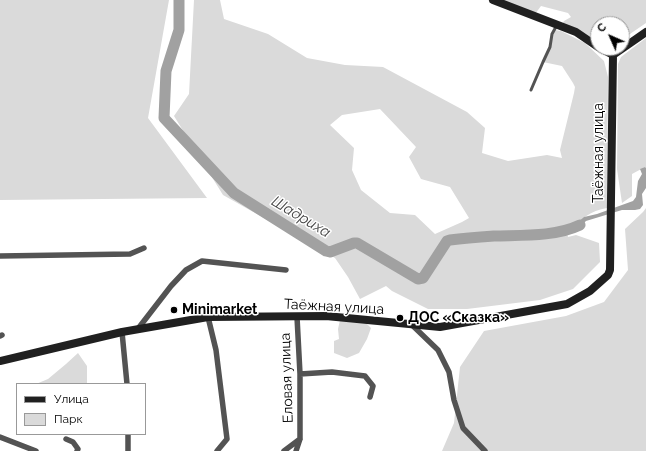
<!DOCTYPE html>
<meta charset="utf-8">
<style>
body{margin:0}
#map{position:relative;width:646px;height:451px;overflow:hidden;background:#fff;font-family:Raleway,sans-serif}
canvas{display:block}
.legend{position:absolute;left:16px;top:383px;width:130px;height:52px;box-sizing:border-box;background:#fff;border:1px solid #999;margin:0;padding:5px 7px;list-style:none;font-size:12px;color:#000}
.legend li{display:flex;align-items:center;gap:8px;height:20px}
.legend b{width:20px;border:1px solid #999}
.north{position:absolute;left:590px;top:16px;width:40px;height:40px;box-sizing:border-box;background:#fff;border:1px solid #999;border-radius:50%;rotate:315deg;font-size:11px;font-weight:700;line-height:16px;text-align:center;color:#000}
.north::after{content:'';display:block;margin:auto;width:14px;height:18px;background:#000;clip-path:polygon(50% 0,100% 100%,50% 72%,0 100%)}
</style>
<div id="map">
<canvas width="646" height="451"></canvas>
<ul class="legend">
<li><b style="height:5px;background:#202020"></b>Улица</li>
<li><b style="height:11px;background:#dadada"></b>Парк</li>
</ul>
<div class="north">С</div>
</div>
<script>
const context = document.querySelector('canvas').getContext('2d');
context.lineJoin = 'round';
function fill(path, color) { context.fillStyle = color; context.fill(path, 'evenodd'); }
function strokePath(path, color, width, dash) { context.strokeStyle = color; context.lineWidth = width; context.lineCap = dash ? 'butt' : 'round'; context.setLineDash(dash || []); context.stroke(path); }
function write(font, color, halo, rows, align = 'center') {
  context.font = font + ' Raleway,sans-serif'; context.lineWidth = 3; context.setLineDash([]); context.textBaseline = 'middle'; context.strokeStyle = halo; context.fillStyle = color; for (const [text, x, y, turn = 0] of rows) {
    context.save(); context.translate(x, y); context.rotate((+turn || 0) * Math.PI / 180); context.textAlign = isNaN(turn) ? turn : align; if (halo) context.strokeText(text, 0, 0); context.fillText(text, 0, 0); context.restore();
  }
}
fill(new Path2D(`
 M0 0H169L148 118 207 198 0 200Z
 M194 0H220L224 19 268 34 307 58 345 65 383 67 467 112 485 128 482 153 508 161 547 155 562 158 560 150 574 93 575 87 573 83 562 66 543 62 550 47 552 34 555 30 561 31 585 43 604 61 608 77 607 208C591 210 579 221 567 231L568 237 576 235 599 243 600 262 573 289 540 300 467 309H428L392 291 386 286 360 299 348 277 335 258 223 195 174 116 189 94ZM380 109 416 147 409 157 421 179 450 187 469 218 462 222 435 234 415 215 390 213 361 190 352 170 354 148 330 125 342 115Z
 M502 0H646V23L627 36 622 40V24H598V43L562 24 564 21 571 17 568 13 541 6 535 14Z
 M646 38V168L645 167 632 174V196L622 203 617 169 618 64 621 57Z
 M646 208V451H442L454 423 460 367 484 331 566 316 604 302 628 270 625 229 643 212Z
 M340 320 365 322 371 328 367 339 359 353 347 358 334 353V341L339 339 338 329Z
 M78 353 87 366V384H36L48 379 66 364Z`), '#dadada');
fill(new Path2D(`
 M645 167 646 168V188L642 194 643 205 640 209 635 210H622L586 221 579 228 567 231 584 217 597 214 633 201 636 197 638 181 642 174 640 169Z`), '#a1a1a1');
strokePath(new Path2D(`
 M179 0V30L166 71 164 118 234 193 326 251 330 252 354 243H357L418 279 423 278 447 241 450 240C465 238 479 237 494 236 521 235 555 237 580 225`), '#a1a1a1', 11);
strokePath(new Path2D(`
 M531 90 543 62 550 47 552 34 557 25`), '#535353', 3);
strokePath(new Path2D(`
 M0 256 130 254 144 248
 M208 317 216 350 227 439 217 451
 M411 324 438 350 449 372 454 400 463 428 485 451
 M137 330 171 286 186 270 202 261 286 270
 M122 332 127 384
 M0 336 2 335
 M300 374 332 372 365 376 373 386 370 397
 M128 434V451
 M0 437 36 451
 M66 439 73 442 78 449 77 451
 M284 451 300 439
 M296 451 300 439V374L297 317`), '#535353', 5.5);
strokePath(new Path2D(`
 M493 0 576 32 598 47
 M600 48 613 55
 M613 55 646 32
 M0 361 122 332 208 317 326 316 440 327 567 304 590 291 608 275 610 270 613 55`), '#202020', 8);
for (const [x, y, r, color] of [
 [174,310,4,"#000"],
 [400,318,4,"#000"]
]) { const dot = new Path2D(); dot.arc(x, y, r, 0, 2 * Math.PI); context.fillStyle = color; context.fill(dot); strokePath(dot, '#fff', 1.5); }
write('14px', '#000', '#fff', [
 ["Таёжная улица",599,153,-90],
 ["Таёжная улица",334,307,3],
 ["Еловая улица",287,378,-92]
]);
write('bold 14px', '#000', '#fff', [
 ["Minimarket",182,310],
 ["ДОС «Сказка»",408,318]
], 'left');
write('italic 15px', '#424242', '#fff', [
 ["Шадриха",301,217,31]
]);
</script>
